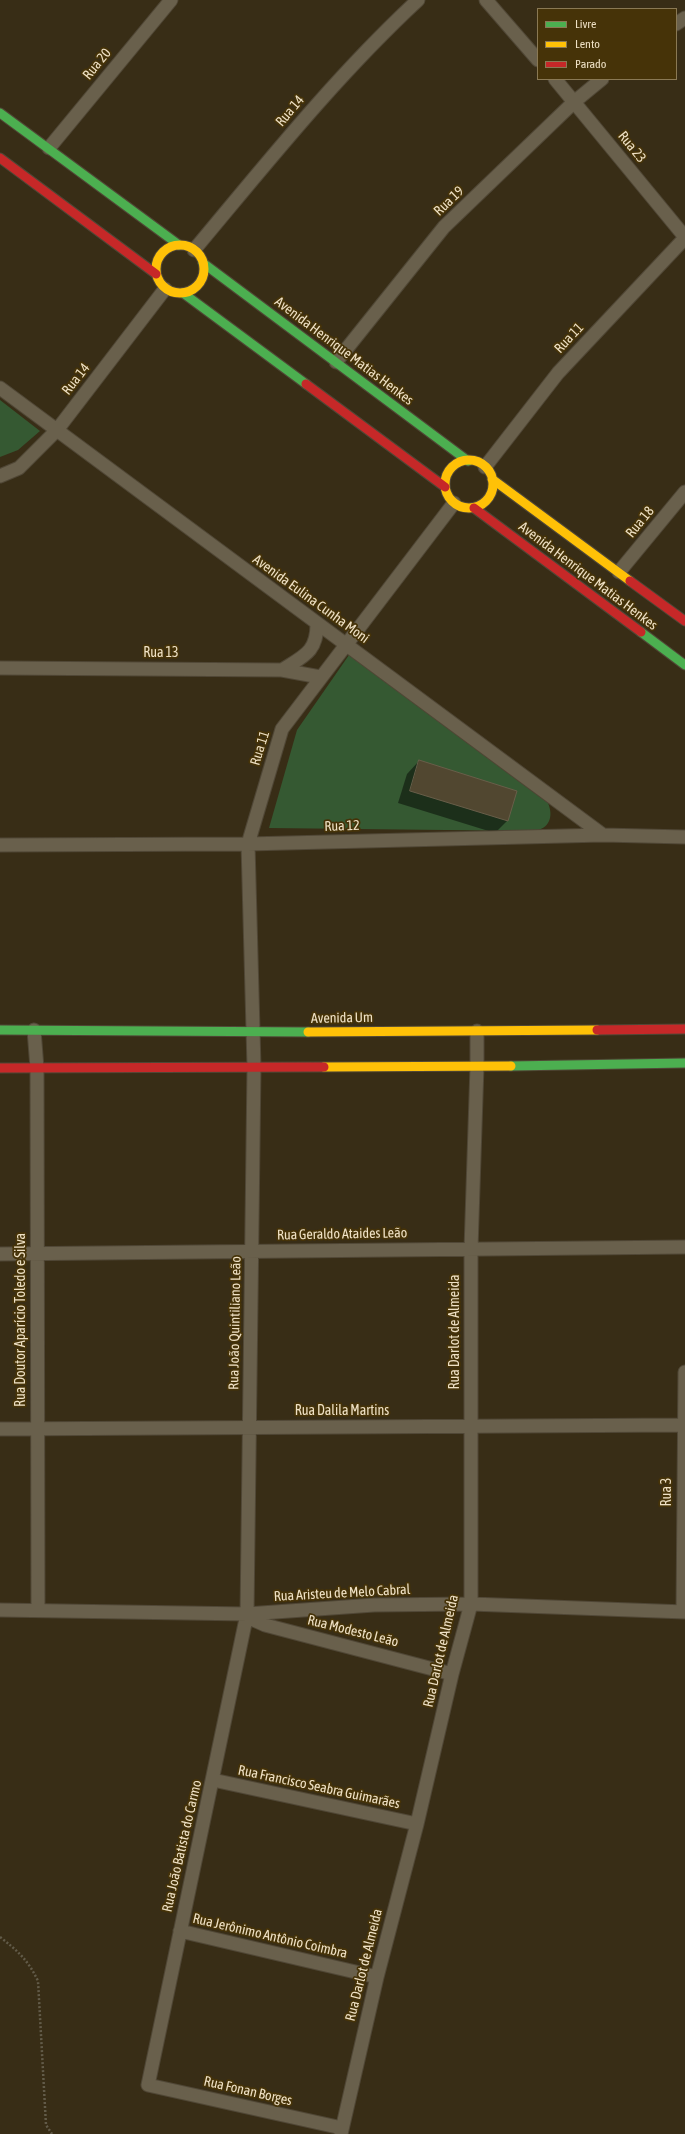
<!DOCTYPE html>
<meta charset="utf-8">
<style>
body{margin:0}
#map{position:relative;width:685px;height:2134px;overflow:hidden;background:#382d16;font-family:"Asap Condensed",sans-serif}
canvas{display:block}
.legend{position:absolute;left:537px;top:8px;width:140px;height:72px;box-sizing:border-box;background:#463308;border:1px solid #8a7954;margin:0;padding:5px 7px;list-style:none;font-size:12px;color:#efe1c5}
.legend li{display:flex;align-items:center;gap:8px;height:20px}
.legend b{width:20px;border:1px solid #8a7954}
</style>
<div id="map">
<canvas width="685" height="2134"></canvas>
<ul class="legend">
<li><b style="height:5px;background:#4caf50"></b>Livre</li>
<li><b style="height:5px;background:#ffc107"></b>Lento</li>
<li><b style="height:5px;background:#c62828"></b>Parado</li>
</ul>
</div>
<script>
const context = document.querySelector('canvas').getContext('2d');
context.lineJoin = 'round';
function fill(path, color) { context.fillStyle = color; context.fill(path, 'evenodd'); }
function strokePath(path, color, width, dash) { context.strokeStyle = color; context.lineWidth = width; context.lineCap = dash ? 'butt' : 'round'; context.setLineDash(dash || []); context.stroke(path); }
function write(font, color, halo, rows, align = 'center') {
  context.font = font + ' "Asap Condensed",sans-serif'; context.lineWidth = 3.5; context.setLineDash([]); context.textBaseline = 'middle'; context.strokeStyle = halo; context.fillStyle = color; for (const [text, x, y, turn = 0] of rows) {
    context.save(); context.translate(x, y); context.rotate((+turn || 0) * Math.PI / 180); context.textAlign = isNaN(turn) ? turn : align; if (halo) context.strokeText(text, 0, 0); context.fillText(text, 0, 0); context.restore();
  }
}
fill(new Path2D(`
 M0 400 40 431 18 450 0 457Z
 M349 655 548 803C554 817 549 829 534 831L269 828 297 730Z`), '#355932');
fill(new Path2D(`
 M419 761 507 821 495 833 398 803 407 774Z`), '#0007');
const building = new Path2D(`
 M419 760 517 791 508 821 410 791Z`);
fill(building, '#514730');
strokePath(building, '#685e49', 1);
const street = new Path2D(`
 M486 0 538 60
 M676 24 685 18
 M555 79 685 237
 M49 148 171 0
 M194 250C266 164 336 76 418 0
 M336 362 444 227 574 102 602 79
 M0 388 603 835
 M485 467 558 373 685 238
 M0 476 19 468 57 430 165 289
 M619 572 685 492
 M0 668 282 670 320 677
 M282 670C304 656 317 652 317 624
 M0 845 248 844 603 835 685 837
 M34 1030 37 1068 38 1610
 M0 1254 685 1247
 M0 1429 685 1425
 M0 1610 247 1614 374 1605 471 1604 685 1612
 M683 1612 685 1372
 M247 1617 265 1625 452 1674
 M213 1780 417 1824
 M180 1931 377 1977
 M342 2128 148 2085 247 1614 254 1067 248 844 282 729 454 503
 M341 2134 377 1977 417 1824 452 1674 471 1604V1249L477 1066V1031`);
const fast = new Path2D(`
 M0 113 179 245
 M203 263 468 461
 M183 293 306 384
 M641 632 685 665
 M0 1030 308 1032
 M511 1066 685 1063`);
const slow = new Path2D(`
 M156 269a24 24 0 1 1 48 0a24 24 0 1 1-48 0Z
 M445 484a24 24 0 1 1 48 0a24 24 0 1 1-48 0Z
 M492 479 630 581
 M308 1032 597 1030
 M324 1067 511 1066`);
const jam = new Path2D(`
 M0 158 156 274
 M306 384 445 487
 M474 508 641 632
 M630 581 685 621
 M597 1030 685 1029
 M0 1068 324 1067`);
strokePath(street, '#504736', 15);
strokePath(fast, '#504736', 11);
strokePath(slow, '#504736', 11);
strokePath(jam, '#504736', 11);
strokePath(new Path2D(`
 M0 1937C18 1951 28 1960 38 1981L46 2125 52 2134`), '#625b49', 2.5, [2, 2]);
strokePath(street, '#69604c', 13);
strokePath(fast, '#4caf50', 9);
strokePath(slow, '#ffc107', 9);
strokePath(jam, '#c62828', 9);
write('14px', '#efe1c5', '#463308', [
 ["Rua 20",97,64,-51],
 ["Rua 14",290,111,-50],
 ["Rua 23",632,147,51],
 ["Rua 19",449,201,-44],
 ["Rua 11",569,338,-47],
 ["Avenida Henrique Matias Henkes",344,351,37],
 ["Rua 14",76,379,-52],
 ["Rua 18",640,522,-51],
 ["Avenida Henrique Matias Henkes",588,576,37],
 ["Avenida Eulina Cunha Moni",311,599,36],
 ["Rua 13",161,653],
 ["Rua 11",260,748,-73],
 ["Rua 12",342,826,-2],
 ["Avenida Um",342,1018,-1],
 ["Rua Geraldo Ataides Leão",342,1234,-1],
 ["Rua Doutor Aparício Toledo e Silva",21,1320,-90],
 ["Rua João Quintiliano Leão",235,1323,-89],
 ["Rua Darlot de Almeida",455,1332,-90],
 ["Rua Dalila Martins",342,1411],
 ["Rua 3",667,1492,-90],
 ["Rua Aristeu de Melo Cabral",342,1593,-3],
 ["Rua Modesto Leão",353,1631,14],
 ["Rua Darlot de Almeida",441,1651,-77],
 ["Rua Francisco Seabra Guimarães",319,1787,12],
 ["Rua João Batista do Carmo",182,1846,-77],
 ["Rua Jerônimo Antônio Coimbra",270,1936,13],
 ["Rua Darlot de Almeida",364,1965,-76],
 ["Rua Fonan Borges",248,2091,13]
]);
</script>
